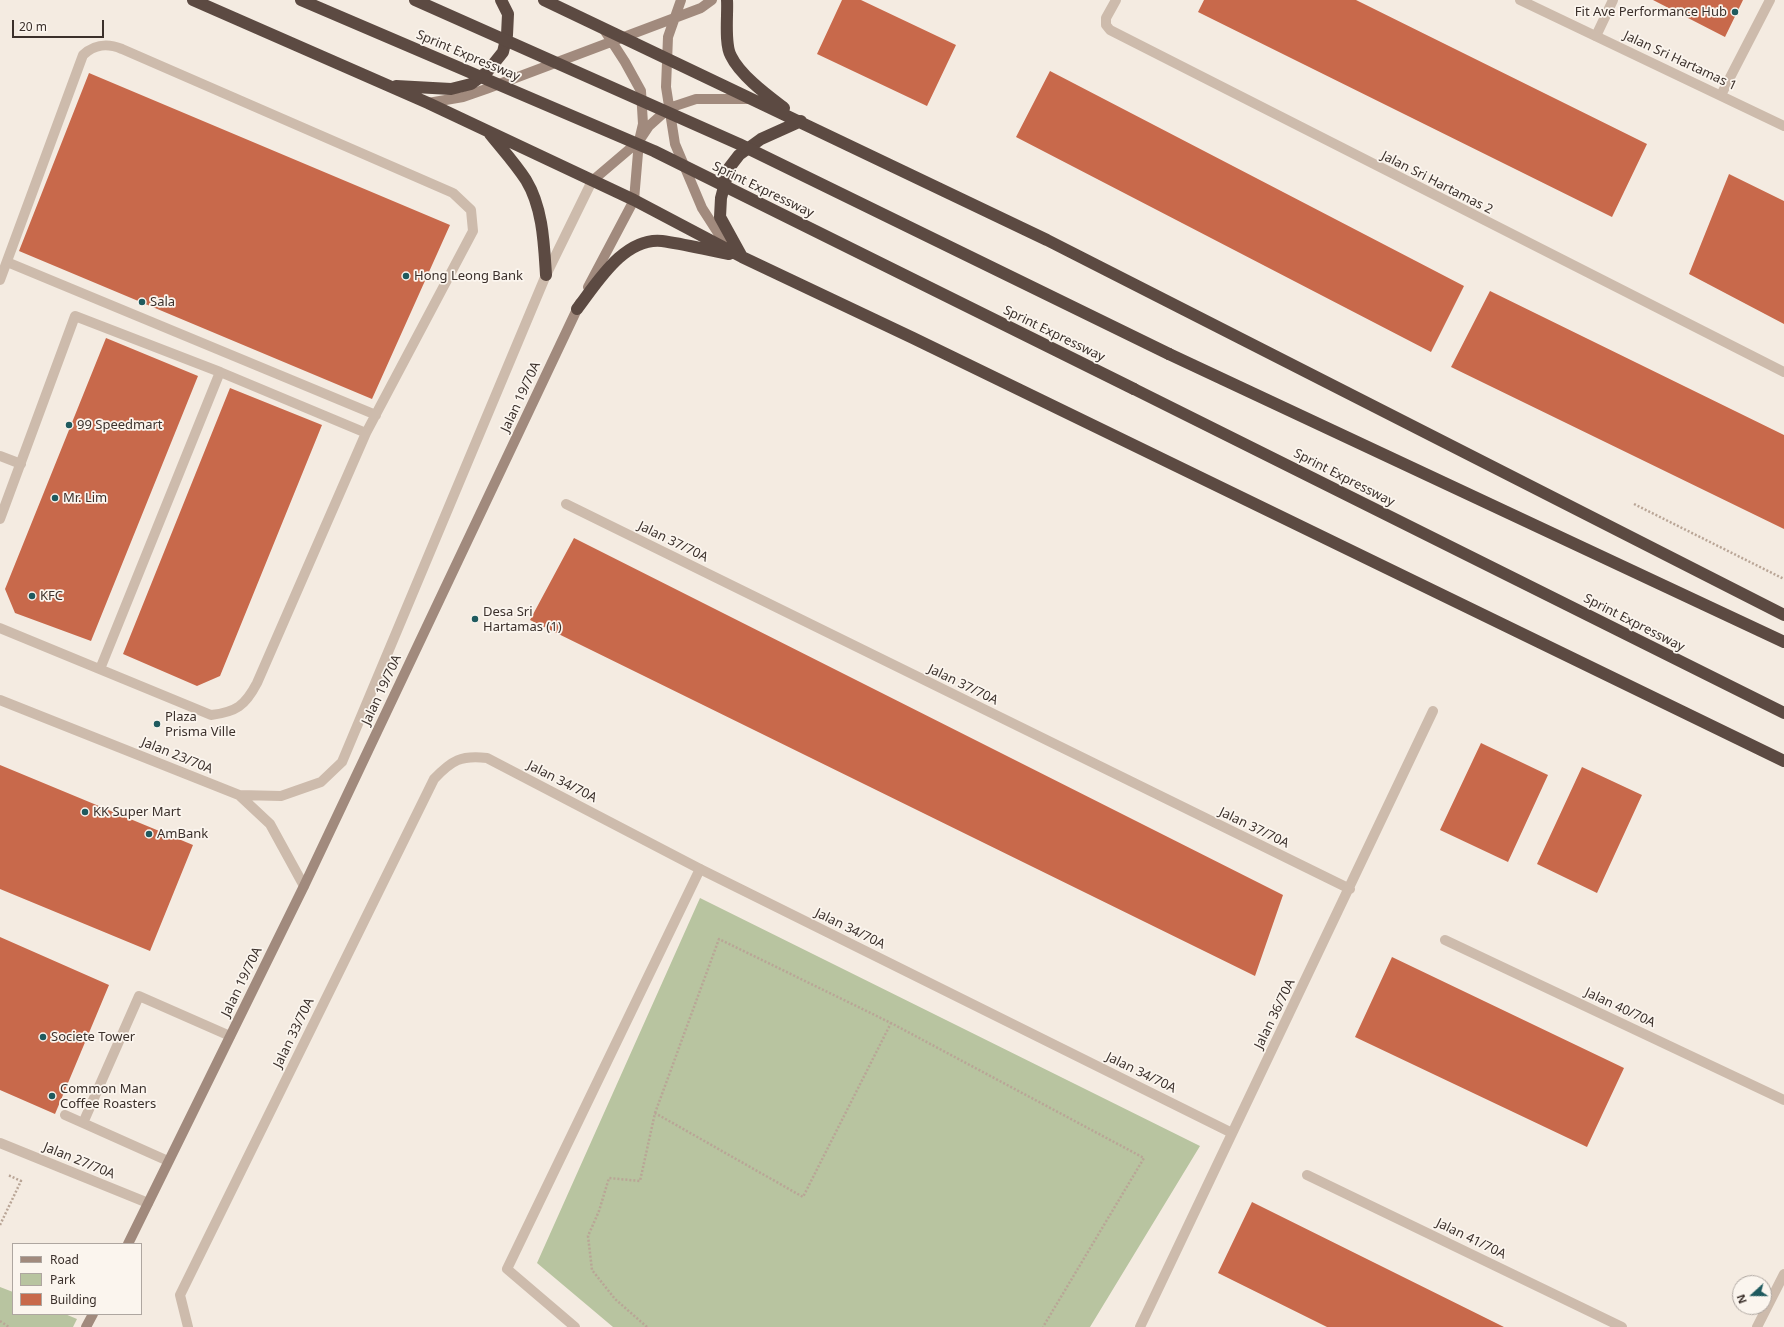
<!DOCTYPE html>
<style>
body{margin:0}
#map{position:relative;width:1784px;height:1327px;overflow:hidden;background:#f4ebe1;font-family:"Noto Sans",sans-serif}
canvas{display:block}
.legend{position:absolute;left:12px;top:1243px;width:130px;height:72px;box-sizing:border-box;background:#fbf5ee;border:1px solid #aea6a0;margin:0;padding:5px 7px;list-style:none;font-size:12px;color:#3b302b}
.legend li{display:flex;align-items:center;gap:8px;height:20px}
.legend b{width:20px;border:1px solid #aea6a0}
.north{position:absolute;left:1732px;top:1275px;width:40px;height:40px;box-sizing:border-box;background:#fbf5ee;border:1px solid #aea6a0;border-radius:50%;rotate:249deg;font-size:11px;font-weight:700;line-height:16px;text-align:center;color:#3b302b}
.north::after{content:'';display:block;margin:auto;width:14px;height:18px;background:#1f5a5e;clip-path:polygon(50% 0,100% 100%,50% 72%,0 100%)}
.scale{position:absolute;left:12px;top:20px;width:92px;height:18px;box-sizing:border-box;border:2px solid #3b302b;border-top:0;padding-left:5px;font-size:12px;line-height:14px;white-space:nowrap;color:#3b302b;-webkit-text-stroke:3px #fbf5ee;paint-order:stroke}
</style>
<div id="map">
<canvas width="1784" height="1327"></canvas>
<ul class="legend">
<li><b style="height:5px;background:#a18a7d"></b>Road</li>
<li><b style="height:11px;background:#b8c4a0"></b>Park</li>
<li><b style="height:11px;background:#c8694b"></b>Building</li>
</ul>
<div class="north">N</div>
<div class="scale">20 m</div>
</div>
<script>
const context = document.querySelector('canvas').getContext('2d');
context.lineJoin = 'round';
function fill(path, color) { context.fillStyle = color; context.fill(path, 'evenodd'); }
function strokePath(path, color, width, dash) { context.strokeStyle = color; context.lineWidth = width; context.lineCap = dash ? 'butt' : 'round'; context.setLineDash(dash || []); context.stroke(path); }
function write(font, color, halo, rows, align = 'center') {
  context.font = font + ' "Noto Sans",sans-serif'; context.lineWidth = 3.5; context.setLineDash([]); context.textBaseline = 'middle'; context.strokeStyle = halo; context.fillStyle = color; for (const [text, x, y, turn = 0] of rows) {
    context.save(); context.translate(x, y); context.rotate((+turn || 0) * Math.PI / 180); context.textAlign = isNaN(turn) ? turn : align; if (halo) context.strokeText(text, 0, 0); context.fillText(text, 0, 0); context.restore();
  }
}
fill(new Path2D(`
 M700 898 1200 1146 1090 1327H613L537 1263Z
 M0 1287 13 1292V1314H65L77 1319 73 1327H0Z`), '#b8c4a0');
fill(new Path2D(`
 M842 0H861L956 45 927 106 817 54Z
 M1204 0H1356L1647 144 1612 217 1198 12Z
 M1653 0H1743L1725 37Z
 M1050 71 1464 286 1431 352 1016 137Z
 M89 73 450 225 372 399 19 251Z
 M1729 174 1784 201V324L1689 274Z
 M1490 291 1784 435V529L1451 367Z
 M106 338 198 376 91 641 15 613 5 589Z
 M230 388 322 425 220 676 197 686 123 654Z
 M574 538 1283 895 1255 976 530 620Z
 M1481 743 1548 775 1508 862 1440 830Z
 M0 765 193 845 150 951 0 889Z
 M1582 767 1642 795 1597 893 1537 864Z
 M0 937 109 985 55 1114 0 1090Z
 M1392 957 1624 1068 1587 1147 1355 1037Z
 M1252 1202 1504 1327H1327L1218 1273Z`), '#c8694b');
strokePath(new Path2D(`
 M1634 504 1784 579
 M655 1113 719 939 891 1023 1144 1158 1043 1327
 M0 1225 21 1181 8 1175
 M0 1321 9 1327
 M647 1327 615 1299 592 1270 588 1236 599 1211 609 1178 640 1181 655 1113 803 1197 891 1023`), '#b9a596', 2.5, [2, 2]);
strokePath(new Path2D(`
 M1596 36 1613 0
 M1721 95 1770 0
 M7 262 376 415
 M0 280 83 55C95 44 107 43 122 49L453 193 471 210 473 231 366 433
 M0 456 21 464
 M0 519 75 316 220 372 366 433 257 683C245 706 236 712 211 715L0 628
 M100 669 220 372
 M65 1115 83 1123
 M168 1161 83 1123 139 996 230 1036
 M575 1327 507 1269 700 869`), '#cdbbac', 10);
strokePath(new Path2D(`
 M1116 0 1106 18V25L1110 30 1784 372
 M1520 0 1784 126
 M566 504 1350 889
 M0 700 239 795 270 824 304 886
 M239 795 281 796 321 782 342 762 546 275 592 181
 M1445 940 1784 1100
 M0 1143 148 1203
 M1307 1175 1622 1327
 M188 1327 180 1295 434 779C452 760 461 755 487 758L700 869 1232 1133
 M1140 1327 1433 711
 M1757 1327 1784 1274`), '#cdbbac', 10);
strokePath(new Path2D(`
 M681 0 668 37 666 87 675 144 702 208 729 250
 M428 103 463 97 486 89 701 8 712 0
 M592 181 639 141 649 126 669 108 696 99H751
 M588 287 634 200 639 141 643 124 641 91 625 62 603 28
 M128 1244 304 886 580 303
 M86 1327 93 1314`), '#a18a7d', 10);
strokePath(new Path2D(`
 M193 0 428 103 634 200 742 257 913 338 1784 761
 M544 0 1047 240 1784 615
 M727 0C728 14 724 44 731 56 740 75 767 95 784 108
 M396 86 451 89 471 84 487 72 503 52 507 35 508 14 501 0
 M490 134C502 149 515 163 526 180 543 208 544 244 546 275
 M742 257 720 217 721 198 729 168 739 155 761 139 801 121
 M577 309C597 283 624 237 662 241 684 244 707 250 729 254
 M1169 354 1784 642
 M1134 389 1784 713`), '#5c4a42', 12);
strokePath(new Path2D(`
 M301 0 654 151 1134 389
 M415 0 739 144 1169 354`), '#5c4a42', 12);
for (const [x, y, r, color] of [
 [1735,12,4,"#1f5a5e"],
 [406,276,4,"#1f5a5e"],
 [142,302,4,"#1f5a5e"],
 [69,425,4,"#1f5a5e"],
 [55,498,4,"#1f5a5e"],
 [32,596,4,"#1f5a5e"],
 [475,619,4,"#1f5a5e"],
 [157,724,4,"#1f5a5e"],
 [85,812,4,"#1f5a5e"],
 [149,834,4,"#1f5a5e"],
 [43,1037,4,"#1f5a5e"],
 [52,1096,4,"#1f5a5e"]
]) { const dot = new Path2D(); dot.arc(x, y, r, 0, 2 * Math.PI); context.fillStyle = color; context.fill(dot); strokePath(dot, '#fbf5ee', 1.5); }
write('13px', '#3b302b', '#fbf5ee', [
 ["Fit Ave Performance Hub",1727,12,"right"],
 ["Hong Leong Bank",414,276],
 ["Sala",150,302],
 ["99 Speedmart",77,425],
 ["Mr. Lim",63,498],
 ["KFC",40,596],
 ["Desa Sri",483,612],
 ["Hartamas (1)",483,627],
 ["Plaza",165,717],
 ["Prisma Ville",165,732],
 ["KK Super Mart",93,812],
 ["AmBank",157,834],
 ["Societe Tower",51,1037],
 ["Common Man",60,1089],
 ["Coffee Roasters",60,1104]
], 'left');
write('13px', '#3b302b', '#fbf5ee', [
 ["Sprint Expressway",468,56,23],
 ["Jalan Sri Hartamas 1",1680,61,25],
 ["Jalan Sri Hartamas 2",1437,183,27],
 ["Sprint Expressway",763,190,26],
 ["Sprint Expressway",1054,334,26],
 ["Jalan 19/70A",521,397,-65],
 ["Sprint Expressway",1344,478,27],
 ["Jalan 37/70A",673,542,26],
 ["Sprint Expressway",1634,623,27],
 ["Jalan 37/70A",963,685,26],
 ["Jalan 19/70A",382,690,-65],
 ["Jalan 23/70A",177,756,22],
 ["Jalan 34/70A",562,782,27],
 ["Jalan 37/70A",1254,828,26],
 ["Jalan 34/70A",850,929,26],
 ["Jalan 19/70A",242,982,-64],
 ["Jalan 40/70A",1620,1008,25],
 ["Jalan 36/70A",1275,1014,-64],
 ["Jalan 33/70A",294,1033,-64],
 ["Jalan 34/70A",1141,1073,26],
 ["Jalan 27/70A",79,1161,22],
 ["Jalan 41/70A",1471,1239,26]
]);
</script>
